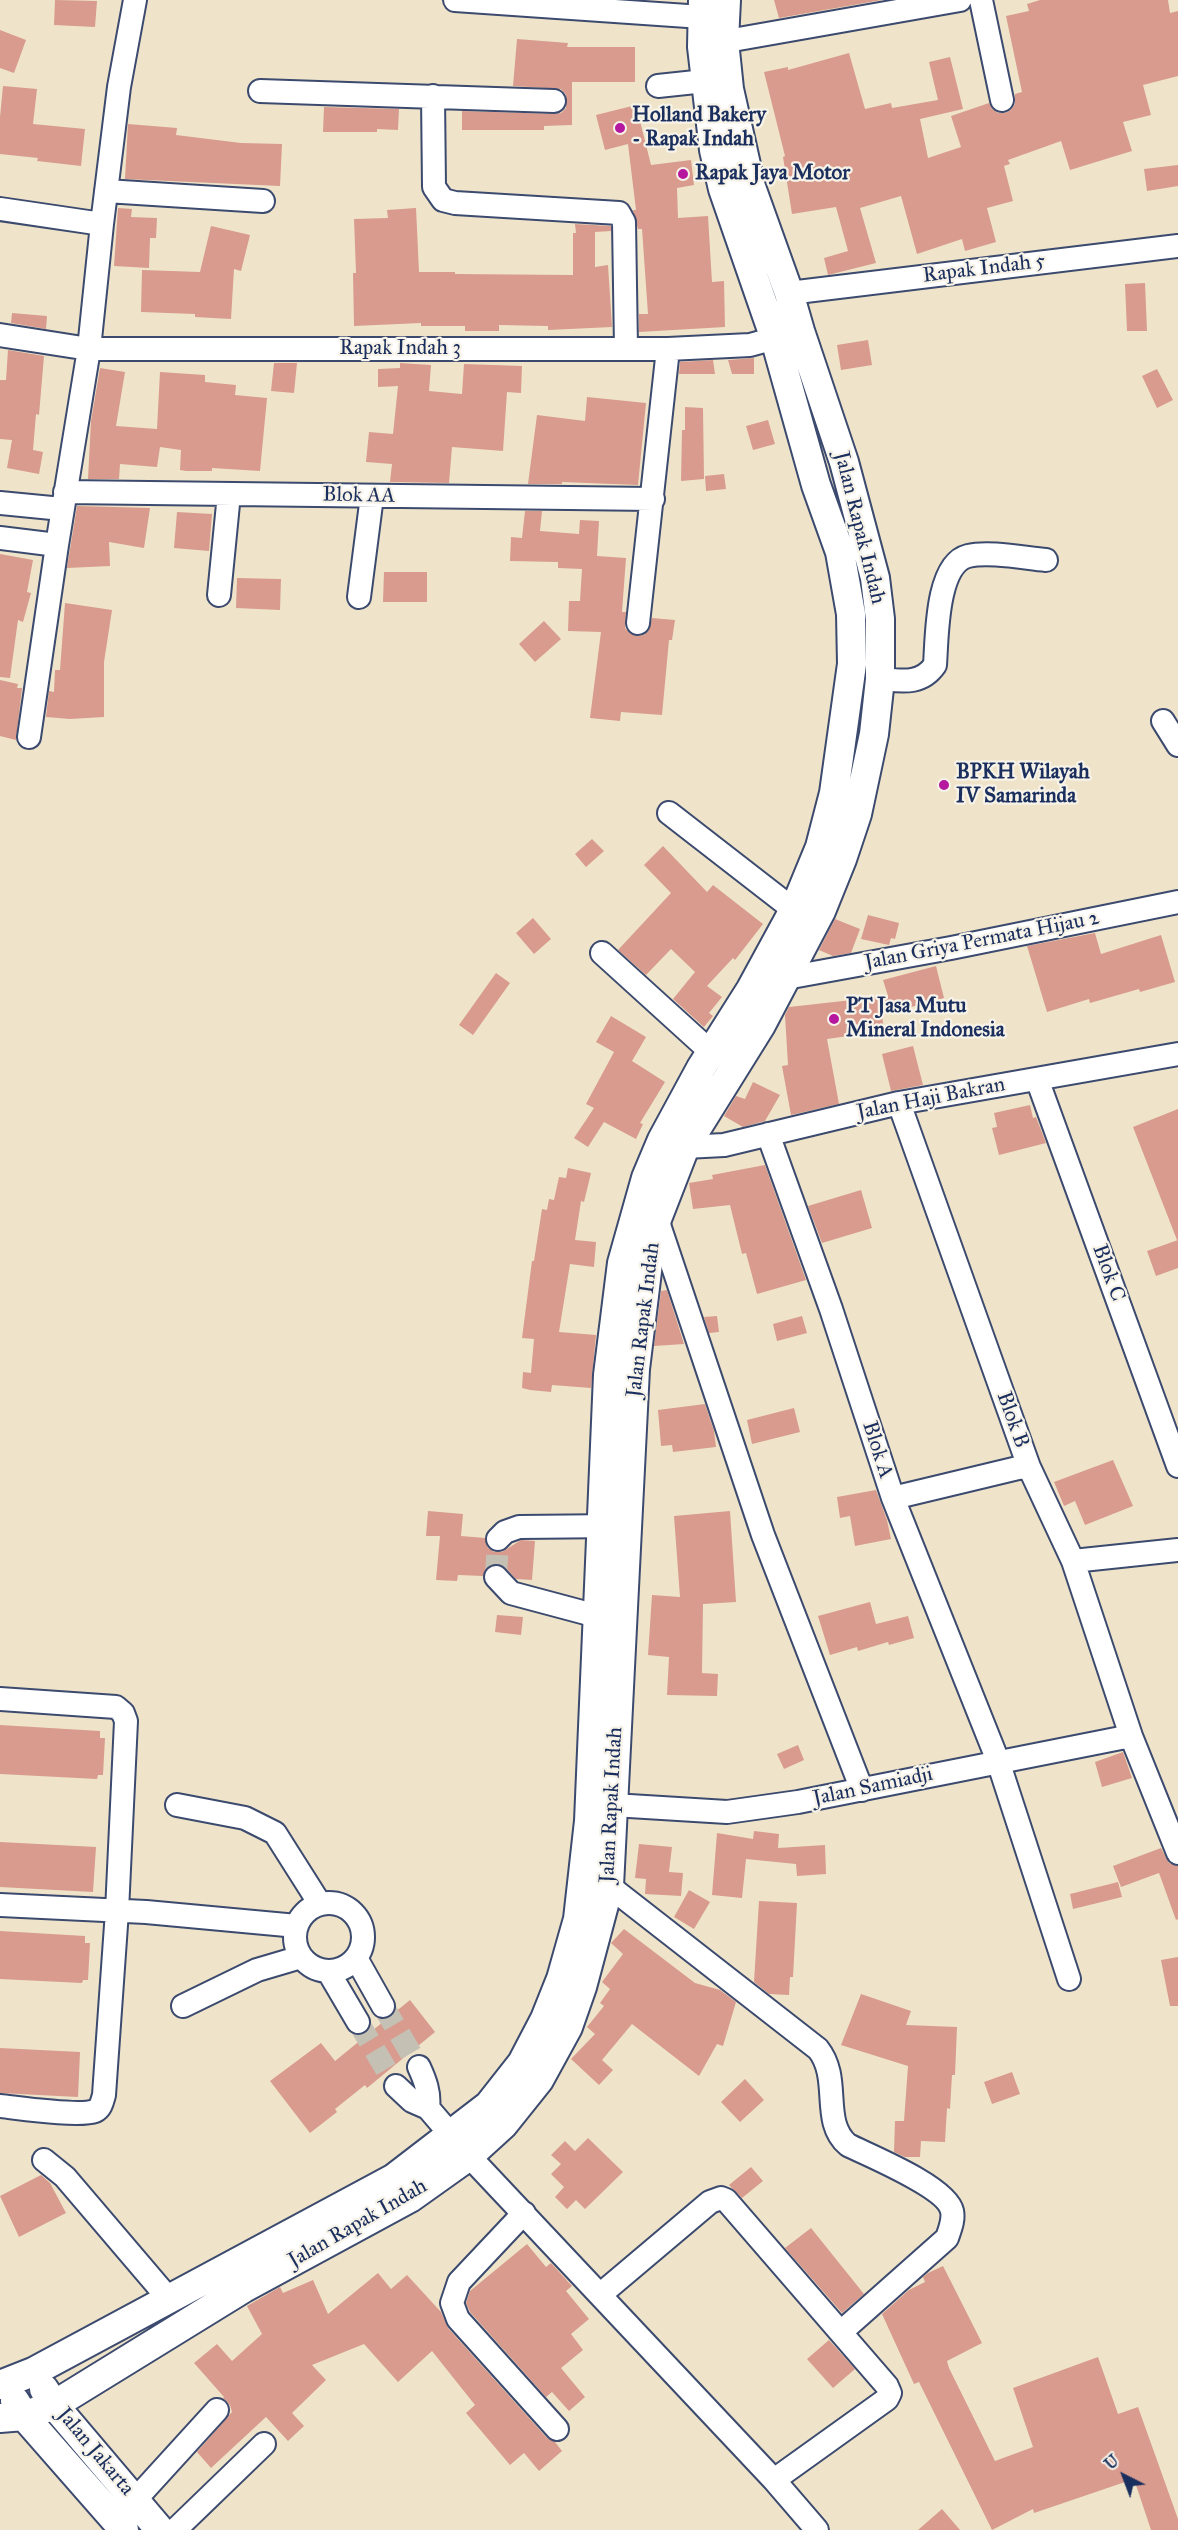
<!DOCTYPE html>
<style>
body{margin:0}
#map{position:relative;width:1178px;height:2530px;overflow:hidden;background:#efe4c9;font-family:"IM FELL Great Primer",serif}
canvas{display:block}
.north{position:absolute;left:1094px;top:2446px;width:60px;height:60px;-webkit-text-stroke:4px #f7f3e8;paint-order:stroke;rotate:318deg;font-size:16px;font-weight:700;line-height:24px;text-align:center;color:#1b2f5e}
.north::after{content:'';display:block;margin:auto;width:21px;height:27px;background:#1b2f5e;clip-path:polygon(50% 0,100% 100%,50% 72%,0 100%)}
</style>
<div id="map">
<canvas width="1178" height="2530"></canvas>
<div class="north">U</div>
</div>
<script>
const context = document.querySelector('canvas').getContext('2d');
context.lineJoin = 'round';
function fill(path, color) { context.fillStyle = color; context.fill(path, 'evenodd'); }
function strokePath(path, color, width, dash) { context.strokeStyle = color; context.lineWidth = width; context.lineCap = dash ? 'butt' : 'round'; context.setLineDash(dash || []); context.stroke(path); }
function write(font, color, halo, rows, align = 'center') {
  context.font = font + ' "IM FELL Great Primer",serif'; context.lineWidth = 4.5; context.setLineDash([]); context.textBaseline = 'middle'; context.strokeStyle = halo; context.fillStyle = color; for (const [text, x, y, turn = 0] of rows) {
    context.save(); context.translate(x, y); context.rotate((+turn || 0) * Math.PI / 180); context.textAlign = isNaN(turn) ? turn : align; if (halo) context.strokeText(text, 0, 0); context.fillText(text, 0, 0); context.restore();
  }
}
fill(new Path2D(`
 M55 0 97 1 95 27 54 25Z
 M774 0H882L779 18Z
 M1040 0H1168L1170 13 1178 11V76L1143 85 1151 115 1123 122 1132 151 1070 170 1061 141 1008 160 1010 164 1004 166 1013 201 987 208 996 242 965 251 962 239 917 254 901 196 860 208 876 263 828 275 824 258 848 251 836 207 792 214 783 157 785 156 764 72 788 67V70L849 53 865 109 891 103 892 108 938 100 929 62 950 57 963 109 920 119 928 158 961 147 951 116 989 103 992 109 998 113H1005L1011 110 1015 104V94L1022 92 1006 16 1029 11 1027 4Z
 M0 30 26 40 14 73 0 68Z
 M517 39 568 43 567 47H635V82H572V125L544 126V130H462V111L554 114 561 113 566 108V95L561 89 513 86Z
 M3 86 37 89 33 124 85 129 81 166 37 161 38 158 0 154V117Z
 M636 105 651 165 691 160 694 185 677 188 678 218 708 216 712 282 724 281 725 327 639 332V314H648L642 229H638L633 210H636L628 144 605 150 596 115Z
 M324 107 399 109 398 130 377 129V132H323Z
 M128 124 177 128 176 135 241 143 282 144 280 186 125 179Z
 M1178 165V186L1147 191 1144 169Z
 M118 208 132 209 131 217 157 218 156 238H150L149 268 114 266Z
 M416 208 419 272H455V274L573 275V233H576L575 224 611 226V231L595 232V267L608 265 612 327 548 330V326L499 325V331H465V326H421V323L354 326 353 273H356L354 219 388 218 387 210Z
 M211 226 250 235 241 271 234 269 231 319 195 317V314L141 312 142 270 200 272Z
 M1145 283 1147 331H1127L1125 284Z
 M12 313 47 316 46 329 11 323Z
 M868 340 872 365 841 370 837 345Z
 M8 350 44 356 39 415 36 414 33 450 43 452 39 474 7 468 12 440 0 439V380H6Z
 M754 358V374H732L728 360Z
 M713 360 715 374H679L680 362Z
 M274 363H297L294 393 271 391Z
 M400 363 431 365 429 391 462 394 464 364 522 366 521 393 507 392 503 451 452 447 449 483 390 482 392 464 366 462 369 432 393 434 398 386 378 387V369L400 368Z
 M100 368 125 372 116 426 157 429 160 372 205 375V382L236 385 235 395 267 398 260 471 212 468V471H186L180 470 181 450 160 447 157 467 120 464 119 479H88L91 421Z
 M1157 369 1173 400 1157 408 1142 376Z
 M587 397 646 403 638 485 562 482V484H528L537 415 585 421Z
 M685 407 703 408 704 479 681 481 682 430H685Z
 M768 420 775 444 753 450 746 426Z
 M724 474 726 489 706 491 705 476Z
 M77 506 150 508 144 548 109 542 110 566 67 568Z
 M525 511H542L540 531 579 534 580 520 599 521 597 556 626 558 622 612H626L625 628 630 633 636 636 644 635 649 630 652 618 675 620 672 640H669L662 715 621 712 620 721 590 718 601 632 568 631 569 601H580L582 569 558 568V562L510 561 511 537 522 538Z
 M177 512 212 514 209 551 174 548Z
 M0 554 33 560 27 592 31 593 23 622 18 620 10 678 0 677Z
 M384 572H427V602H383Z
 M237 578 281 579 280 610 236 608Z
 M65 603 112 610 104 662V717L70 719 46 717 49 691 54 692 55 670H60Z
 M544 621 561 639 535 662 519 644Z
 M0 680 18 684 17 688H22L16 740 0 736Z
 M592 839 604 851 586 867 575 854Z
 M663 846 707 892 713 885 763 924 735 960 733 958 707 986 722 997 709 1013 713 1016 704 1027 673 999 695 972 671 949 646 975 618 950 671 893 644 865Z
 M868 915 899 923 895 939 891 938 889 945 861 939Z
 M533 918 551 939 534 954 516 933Z
 M835 919 860 929 851 953 833 956 819 950Z
 M1095 933 1101 954 1161 935 1175 982 1140 992 1139 989 1090 1003 1089 999 1047 1012 1027 946Z
 M936 966 944 998 882 1015 884 1031 827 1039 839 1104 791 1115 782 1066 788 1065 785 1015 789 1007 888 996 883 980Z
 M496 973 510 983 473 1035 459 1025Z
 M611 1016 646 1037 632 1061 665 1082 640 1123 643 1124 636 1139 604 1122 588 1147 574 1138 594 1108 586 1104 614 1052 596 1042Z
 M913 1046 923 1085 891 1091 882 1054Z
 M753 1082 780 1095 765 1121 743 1127 724 1116 736 1096 745 1099Z
 M1030 1105 1033 1118 1036 1117 1046 1143 999 1155 992 1128 997 1127 994 1113Z
 M1178 1109V1240H1177L1133 1127Z
 M765 1165 806 1280 757 1294 746 1253 742 1254 730 1205 693 1209 689 1183 713 1179 712 1175Z
 M568 1168 591 1173 584 1202 581 1201 575 1240 596 1242 594 1267 570 1264 559 1332 596 1335 591 1388 552 1385 551 1392 530 1390 522 1388 523 1372 531 1373 534 1339 522 1338 532 1261H534L542 1209 547 1210 549 1199 554 1200 559 1177 566 1178Z
 M861 1190 872 1228 822 1243 808 1206Z
 M1178 1240V1268L1156 1276 1147 1251Z
 M667 1290 684 1344 654 1346 661 1291Z
 M717 1316 719 1332 709 1333 704 1317Z
 M802 1316 807 1333 777 1341 773 1324Z
 M705 1404 714 1431 716 1447 673 1452 672 1445 661 1446 658 1410Z
 M794 1408 800 1432 752 1444 747 1420Z
 M1113 1460 1133 1506 1085 1525 1075 1501 1064 1506 1054 1482Z
 M876 1490 887 1520 891 1539 855 1546 850 1516 840 1518 837 1497Z
 M428 1511 463 1514 461 1536 485 1538 488 1548 494 1552H502L521 1540 535 1541 532 1580 516 1579 505 1567 494 1564 486 1568 483 1576 458 1575 457 1581 436 1580 440 1536H426Z
 M730 1511 736 1602 703 1604 702 1673 718 1674 717 1696 667 1695 669 1657 648 1655 652 1595 680 1597 674 1516Z
 M870 1602 876 1624 908 1616 914 1638 889 1645 888 1642 858 1651 857 1647 830 1655 818 1616Z
 M497 1615 523 1617 521 1635 495 1632Z
 M0 1725 100 1731V1738H105L103 1775H98L97 1779 0 1774Z
 M798 1745 804 1760 784 1769 777 1754Z
 M1123 1752 1132 1778 1102 1787 1095 1762Z
 M754 1831 779 1834 778 1848 825 1845 826 1874 797 1876 796 1864 746 1859 742 1898 712 1895 717 1833 753 1839Z
 M0 1842 96 1847 93 1892 0 1887Z
 M639 1844 672 1847 669 1872 683 1873 681 1896 645 1894 646 1879 635 1878Z
 M1161 1848 1169 1863 1178 1866V1919L1176 1920 1159 1873 1121 1887 1113 1866Z
 M1118 1882 1122 1897 1073 1909 1070 1894Z
 M689 1890 710 1902 694 1929 674 1917Z
 M759 1901 797 1903 793 1977H790L789 1995 769 1994 754 1982Z
 M624 1929 695 1983 720 1990 736 2002 723 2046 717 2044 699 2076 632 2024 602 2060 613 2070 599 2085 571 2059 595 2034 587 2027 604 2006 600 2003 610 1989 602 1982 623 1954 611 1943Z
 M0 1931 85 1936V1943H90L88 1980H83L82 1983 0 1979Z
 M1178 1957V2006H1170L1161 1960Z
 M861 1994 911 2011 906 2025 957 2027 955 2075H952L950 2109 947 2108 945 2142 921 2141 920 2157H905L894 2152 895 2121H904L908 2066 841 2045Z
 M410 2000 435 2032 367 2088 365 2085 335 2109 337 2112 310 2133 270 2081 321 2043 335 2061Z
 M0 2048 80 2052 78 2097 0 2093Z
 M1012 2072 1020 2094 992 2104 984 2082Z
 M745 2079 764 2100 740 2122 721 2102Z
 M588 2138 623 2172 585 2209 576 2200 567 2209 555 2197 564 2187 551 2174 561 2164 551 2155 565 2141 575 2151Z
 M751 2167 763 2181 742 2198 729 2185Z
 M41 2175 50 2183 66 2213 19 2237 0 2196Z
 M811 2228 864 2294 842 2313 785 2248Z
 M527 2244 546 2267 551 2263 572 2286 566 2291 589 2319 571 2334 583 2350 561 2368 585 2397 569 2411 552 2392 546 2397 470 2312 466 2303 470 2291Z
 M943 2266 982 2343 947 2361 949 2368 995 2461 1033 2447 1013 2388 1098 2357 1118 2414 1138 2407 1178 2519V2530H1151L1134 2479 1034 2513 1033 2509 992 2530 919 2382 914 2384 882 2314 909 2290 925 2282 923 2277 928 2273Z
 M378 2273 391 2289 407 2275 441 2312 448 2328 547 2438 555 2442 562 2451 539 2471 524 2453 510 2465 466 2413 475 2405 432 2351 398 2382 364 2344 312 2365 326 2380 292 2413 304 2426 288 2441 266 2417 211 2468 197 2452 232 2412 230 2405 223 2398 224 2397 194 2363 217 2344 232 2361 262 2334 247 2306 280 2287 283 2293 313 2280 328 2314Z
 M829 2340 855 2369 833 2388 807 2359Z
 M942 2509 960 2530H918Z`), '#d89b8e');
strokePath(new Path2D(`
 M496 1577 498 1539
 M383 2006 419 2067
 M358 2022 396 2086`), '#c5c0b4', 22, [22, 11]);
const minor = new Path2D(`
 M455 0 702 17
 M981 0 1002 100
 M710 44 960 0
 M658 86 705 81
 M260 91 554 101
 M433 96 434 187 443 200 455 203 619 213 624 222 626 348
 M106 191 263 201
 M0 209 102 224
 M789 293 1178 246
 M0 335 89 349H668L750 345 790 334
 M65 492 653 499
 M0 503 62 509
 M0 538 57 545 89 349 102 224 119 87 135 0
 M219 595 229 494
 M359 597 372 496
 M638 623 668 349
 M880 679C902 681 921 685 935 665 937 638 936 564 968 556 989 551 1024 558 1046 560
 M1163 721 1178 745
 M29 737 57 545
 M669 813 794 910
 M602 953 711 1052
 M786 978 951 948 1178 902
 M1037 1079 1178 1466
 M899 1103 1029 1467 1073 1561 1131 1736 1178 1853
 M768 1134 831 1309 893 1498 998 1761 1069 1979
 M685 1147 724 1145 899 1103 1178 1054
 M657 1219 763 1535 862 1790
 M893 1498 1018 1468 1029 1467
 M498 1539 505 1532 519 1527 618 1526
 M1073 1561 1178 1550
 M496 1577 511 1593 597 1616 613 1617
 M0 1699 116 1707 123 1713 126 1721 117 1911 104 2095C102 2102 101 2108 95 2111 79 2117 19 2108 0 2106
 M177 1805 245 1818 275 1833 320 1904
 M613 1805 727 1812 798 1802 1131 1736
 M609 1886 818 2049C842 2079 820 2121 848 2145 870 2156 947 2187 952 2211 954 2220 950 2229 947 2238L841 2332
 M295 1937a34 34 0 1 1 68 0a34 34 0 1 1-68 0Z
 M0 1905 146 1912 297 1926
 M356 1958 383 2006
 M328 1971 358 2022
 M183 2006 257 1970 301 1957
 M419 2067C425 2080 430 2093 428 2108
 M396 2086 412 2101 428 2108 469 2156 774 2480 817 2530
 M44 2160 65 2177 169 2299
 M524 2213 459 2282 452 2303 458 2319 557 2429
 M601 2294 710 2202 721 2198 726 2200 887 2386 890 2393 887 2399 774 2480
 M135 2500 217 2410
 M175 2530 264 2444`);
const major = new Path2D(`
 M0 2385 33 2372 394 2178 489 2105 522 2063 545 2019 561 1979 578 1919 589 1821 608 1375 622 1263 646 1178 662 1140 701 1068 751 989 794 910 820 847 834 793 852 664 851 614 840 552 816 485 775 339 723 189 714 150 702 47 703 0
 M44 2389 54 2405 160 2530
 M15 2401 24 2416 124 2530
 M0 2418 24 2416 54 2405 244 2288 410 2198 469 2156 503 2125 539 2080 568 2027 582 1987 609 1886 635 1369 648 1263 657 1219 685 1147 761 1025 821 911 842 859 857 814 874 734 880 679V619L875 578 844 462 800 331 789 293 751 187 729 89 724 41 726 0`);
strokePath(minor, '#3b4a6e', 26);
strokePath(major, '#3b4a6e', 32);
strokePath(minor, '#fff', 22);
strokePath(major, '#fff', 28);
for (const [x, y, r, color] of [
 [620,128,6,"#b5179e"],
 [683,174,6,"#b5179e"],
 [944,785,6,"#b5179e"],
 [834,1019,6,"#b5179e"]
]) { const dot = new Path2D(); dot.arc(x, y, r, 0, 2 * Math.PI); context.fillStyle = color; context.fill(dot); strokePath(dot, '#f7f3e8', 2); }
write('bold 21px', '#1b2f5e', '#f7f3e8', [
 ["Holland Bakery",632,116],
 ["- Rapak Indah",632,140],
 ["Rapak Jaya Motor",695,174],
 ["BPKH Wilayah",956,773],
 ["IV Samarinda",956,797],
 ["PT Jasa Mutu",846,1007],
 ["Mineral Indonesia",846,1031]
], 'left');
write('21px', '#1b2f5e', '#f7f3e8', [
 ["Rapak Indah 5",984,269,-7],
 ["Rapak Indah 3",400,349],
 ["Blok AA",359,496,1],
 ["Jalan Rapak Indah",859,528,76],
 ["Jalan Griya Permata Hijau 2",982,941,-11],
 ["Jalan Haji Bakran",931,1099,-11],
 ["Blok C",1108,1273,70],
 ["Jalan Rapak Indah",644,1320,-83],
 ["Blok B",1012,1420,70],
 ["Blok A",877,1450,72],
 ["Jalan Samiadji",873,1787,-12],
 ["Jalan Rapak Indah",612,1805,-87],
 ["Jalan Rapak Indah",358,2224,-30],
 ["Jalan Jakarta",95,2452,50]
]);
</script>
